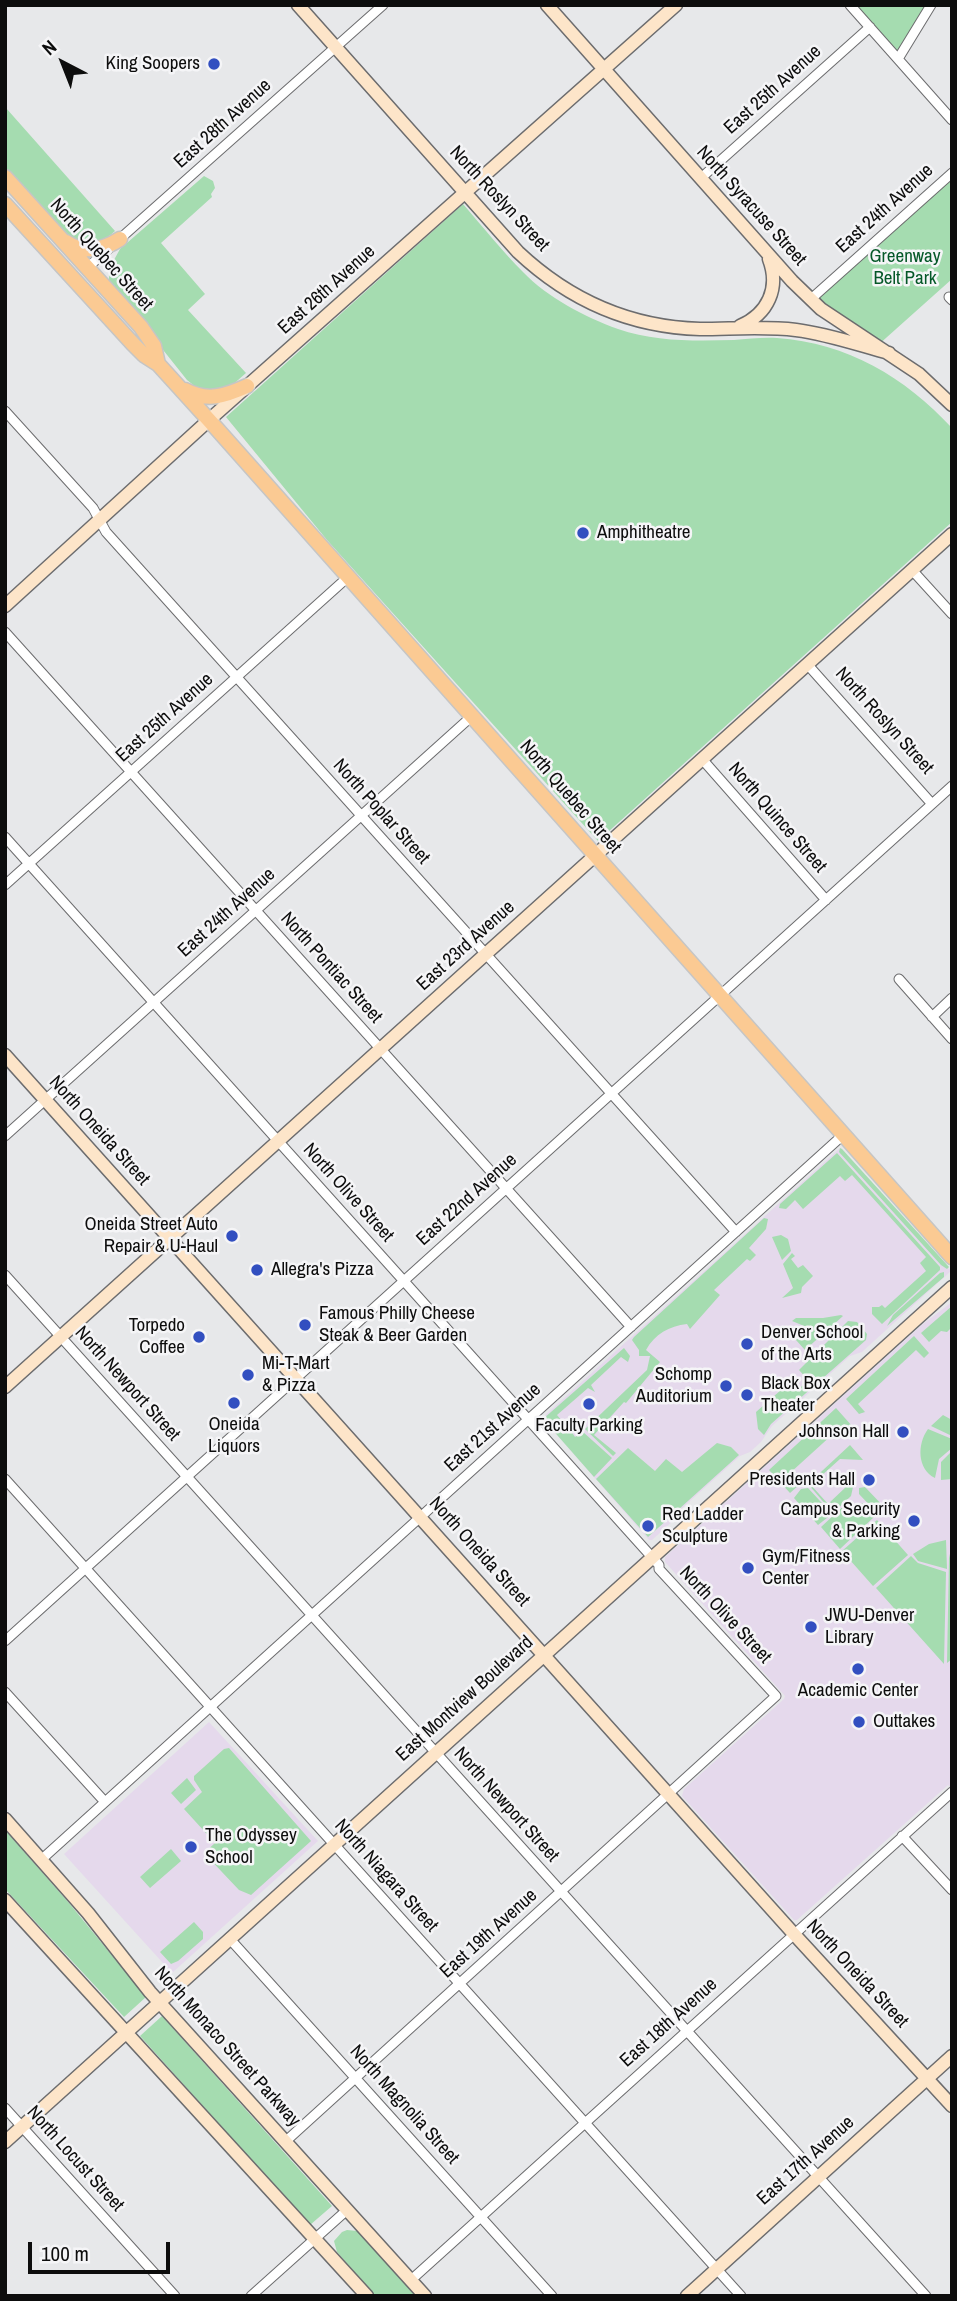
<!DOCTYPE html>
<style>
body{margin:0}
#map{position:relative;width:957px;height:2301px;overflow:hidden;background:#e7e8ea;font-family:"Archivo Narrow",sans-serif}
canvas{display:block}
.frame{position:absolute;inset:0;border:7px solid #0d0d0d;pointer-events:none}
.north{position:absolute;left:28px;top:28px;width:70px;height:70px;-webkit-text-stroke:5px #f5f5f7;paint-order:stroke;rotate:318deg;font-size:19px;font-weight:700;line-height:28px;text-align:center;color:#0d0d0d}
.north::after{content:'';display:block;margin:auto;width:24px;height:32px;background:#0d0d0d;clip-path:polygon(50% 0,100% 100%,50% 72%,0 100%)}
.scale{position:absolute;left:28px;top:2242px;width:142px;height:32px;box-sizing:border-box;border:4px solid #0d0d0d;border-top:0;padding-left:9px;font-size:21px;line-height:24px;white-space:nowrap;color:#0d0d0d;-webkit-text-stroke:5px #f5f5f7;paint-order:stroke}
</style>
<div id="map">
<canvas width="957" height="2301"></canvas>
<div class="frame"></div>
<div class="north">N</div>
<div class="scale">100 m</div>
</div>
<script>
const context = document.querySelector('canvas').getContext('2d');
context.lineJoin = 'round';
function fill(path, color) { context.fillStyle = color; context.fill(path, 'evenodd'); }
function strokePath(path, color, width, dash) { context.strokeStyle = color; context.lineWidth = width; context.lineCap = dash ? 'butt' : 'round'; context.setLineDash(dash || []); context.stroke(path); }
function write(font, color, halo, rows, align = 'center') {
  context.font = font + ' "Archivo Narrow",sans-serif'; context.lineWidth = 5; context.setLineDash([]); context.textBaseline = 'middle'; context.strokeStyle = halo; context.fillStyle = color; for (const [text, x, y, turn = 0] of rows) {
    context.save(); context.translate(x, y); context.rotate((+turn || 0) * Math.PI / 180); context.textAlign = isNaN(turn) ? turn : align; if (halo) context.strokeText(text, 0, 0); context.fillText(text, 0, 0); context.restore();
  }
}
fill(new Path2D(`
 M840 1148 842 1149 951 1271 862 1352 850 1356 772 1426 761 1442 750 1452 740 1456 679 1511 674 1520 652 1540H649L542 1418Z
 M952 1302V1788L948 1785 797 1920H794L682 1796 684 1789 784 1699 785 1696 665 1562V1557L923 1324Z
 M209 1722 318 1841 172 1973 64 1854Z`), '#e5d9ec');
fill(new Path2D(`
 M850 5H931L898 59Z
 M6 108 115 231C101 244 92 244 74 242L5 170Z
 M952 173V279L877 346 811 299Z
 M204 176 213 181 215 188 211 194 212 197 161 243 205 294 188 310 246 373 229 388 208 392 197 388 187 380 109 282V269L120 249Z
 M463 204C483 227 502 251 523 272 548 298 585 317 618 329 655 342 696 341 734 340 748 339 763 337 777 338 847 343 905 377 952 428V522L598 841 327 540 226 417Z
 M840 1148 842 1149 949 1267 947 1269 941 1265 839 1152Z
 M837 1153 940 1267V1270L882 1324 872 1314V1307H879L882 1305 885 1308 926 1271 920 1263 926 1257 852 1175 845 1181 840 1176 803 1209 795 1200 786 1209 779 1208 780 1204Z
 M764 1218 768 1219 766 1229 749 1248 756 1255 750 1261 747 1259 714 1290 720 1295 690 1329 687 1324C669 1326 655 1334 646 1350L660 1362 626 1403 624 1402 594 1435 616 1453 613 1456 585 1429 647 1370 650 1356H639V1350L632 1340 634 1337Z
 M781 1235 788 1239 791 1251 782 1260 772 1237Z
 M792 1253 795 1256 791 1259 798 1268 803 1265 813 1276 802 1287 801 1293 782 1298 793 1288 783 1264Z
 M944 1272V1277L887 1326 893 1315 940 1273Z
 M952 1306V1327L947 1332 941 1331 929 1342 921 1333Z
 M841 1315 843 1316 805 1350 796 1340 809 1328 792 1321 796 1318H823Z
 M848 1321 857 1322 867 1334 866 1340 771 1424 764 1435 758 1429 756 1412 790 1382 798 1390 808 1380 799 1370Z
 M914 1336 929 1353 924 1358 916 1350 858 1404 865 1412 859 1414 846 1399Z
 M624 1348 630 1356 628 1362 621 1357 591 1385 595 1392 588 1388 557 1415 562 1421 556 1427 563 1434 569 1428 575 1437 583 1432 612 1458 594 1477 543 1419Z
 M836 1408 852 1426 848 1428 844 1424 790 1473 799 1485 790 1493 769 1470Z
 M943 1415 952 1420V1436L931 1426Z
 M928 1429 952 1439V1448L939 1459 935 1478C917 1469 917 1444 928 1429Z
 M717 1443 731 1447 739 1455 648 1537 596 1479 628 1448 655 1471 666 1459 682 1472Z
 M850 1445 863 1460 840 1459 811 1485 828 1504 847 1486 853 1487 851 1496 833 1513 808 1484Z
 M952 1451V1479L941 1480V1462Z
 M865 1487 885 1508 878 1514 859 1494V1488Z
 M808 1488 832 1514 818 1525 794 1498 801 1489Z
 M848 1502 852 1506 858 1507 863 1503 874 1517 840 1549 821 1527Z
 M877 1520 908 1555 873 1586 842 1551Z
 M946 1540 947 1569 918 1561 913 1554 929 1544Z
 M952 1545V1659L947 1663 949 1558Z
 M911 1556 918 1563 946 1572 944 1664 876 1588Z
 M229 1748 311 1841 251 1895 239 1890 204 1853 215 1843 184 1809 202 1792 194 1780V1776L224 1749Z
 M187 1778 196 1790 181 1804 171 1793Z
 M5 1830 69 1903 146 1997 124 2017 5 1889Z
 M171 1849 181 1861 150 1888 140 1877Z
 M194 1922 203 1932V1939L178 1961 171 1964 160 1952Z
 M162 2016 332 2206 310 2225 140 2036Z
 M347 2230 357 2231 361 2234 418 2296H375L337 2252 334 2241 342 2232Z`), '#a5dcb0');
const street = new Path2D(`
 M850 5 952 120
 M898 59 931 5
 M701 178 870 27
 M87 268 383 5
 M949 297 952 300
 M811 299 952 173
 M5 411 93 508 106 532 736 1232
 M912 570 952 614
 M5 632 631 1327
 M807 664 932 804
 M702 759 826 900
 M5 837 659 1565V1569L776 1696 286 2141
 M5 885 348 577
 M899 979 952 1039
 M932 1017 952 998
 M5 1136 472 716
 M5 1275 926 2296
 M5 1479 741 2296
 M5 1641 952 786
 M5 1692 105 1802
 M902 1836 952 1890
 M42 1859 843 1135
 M229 1938 552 2296
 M5 2108 175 2296
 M411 2280 952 1792
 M251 2296 347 2210`);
const secondary = new Path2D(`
 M298 5 518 252C569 300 629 327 700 329 732 329 764 326 796 330 828 334 859 345 889 353
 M547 5 792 281 821 309 919 374 952 405
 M740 326C768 314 780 288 769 259
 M5 606 209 420 676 5
 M5 1055 793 1933 952 2106
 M5 1387 952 534
 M5 1819 88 1913 150 1992 425 2296
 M5 1900 367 2296
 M5 2142 952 1287
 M687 2296 952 2056`);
const primary = new Path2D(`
 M5 177 141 327 154 346 158 364
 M5 204 133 344 144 355 158 364 217 429 952 1257
 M66 242C83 254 103 250 120 239
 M185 390C207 402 225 396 247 386`);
strokePath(street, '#6c6c6e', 11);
strokePath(secondary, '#6c6c6e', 15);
strokePath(primary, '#c5c5c5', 17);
strokePath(street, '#fff', 9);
strokePath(secondary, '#fde5c9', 12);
strokePath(primary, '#fbca93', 14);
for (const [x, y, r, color] of [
 [214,64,7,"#324fc0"],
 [583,533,7,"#324fc0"],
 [232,1236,7,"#324fc0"],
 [257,1270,7,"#324fc0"],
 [305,1325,7,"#324fc0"],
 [199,1337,7,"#324fc0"],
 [747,1344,7,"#324fc0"],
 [248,1375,7,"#324fc0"],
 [726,1386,7,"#324fc0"],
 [747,1395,7,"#324fc0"],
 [234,1403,7,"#324fc0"],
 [589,1404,7,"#324fc0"],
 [903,1432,7,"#324fc0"],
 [869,1480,7,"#324fc0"],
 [914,1521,7,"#324fc0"],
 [648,1526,7,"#324fc0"],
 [748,1568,7,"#324fc0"],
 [811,1627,7,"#324fc0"],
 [858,1669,7,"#324fc0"],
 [859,1722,7,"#324fc0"],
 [191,1847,7,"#324fc0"]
]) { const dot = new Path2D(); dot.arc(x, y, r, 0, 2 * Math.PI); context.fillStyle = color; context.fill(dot); strokePath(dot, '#f5f5f7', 2.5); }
write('19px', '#0d0d0d', '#f5f5f7', [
 ["King Soopers",200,64,"right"],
 ["Amphitheatre",597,533],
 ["Oneida Street Auto",218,1225,"right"],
 ["Repair & U-Haul",218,1247,"right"],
 ["Allegra's Pizza",271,1270],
 ["Famous Philly Cheese",319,1314],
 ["Steak & Beer Garden",319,1336],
 ["Torpedo",185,1326,"right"],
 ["Coffee",185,1348,"right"],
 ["Denver School",761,1333],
 ["of the Arts",761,1355],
 ["Mi-T-Mart",262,1364],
 ["& Pizza",262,1386],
 ["Schomp",712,1375,"right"],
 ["Auditorium",712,1397,"right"],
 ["Black Box",761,1384],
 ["Theater",761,1406],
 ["Oneida",234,1425,"center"],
 ["Liquors",234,1447,"center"],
 ["Faculty Parking",589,1426,"center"],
 ["Johnson Hall",889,1432,"right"],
 ["Presidents Hall",855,1480,"right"],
 ["Campus Security",900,1510,"right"],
 ["& Parking",900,1532,"right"],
 ["Red Ladder",662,1515],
 ["Sculpture",662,1537],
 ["Gym/Fitness",762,1557],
 ["Center",762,1579],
 ["JWU-Denver",825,1616],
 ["Library",825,1638],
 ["Academic Center",858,1691,"center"],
 ["Outtakes",873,1722],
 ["The Odyssey",205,1836],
 ["School",205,1858]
], 'left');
write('19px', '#0d0d0d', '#f5f5f7', [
 ["East 25th Avenue",773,90,-42],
 ["East 28th Avenue",223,124,-42],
 ["North Roslyn Street",499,199,47],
 ["North Syracuse Street",751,206,48],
 ["East 24th Avenue",885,209,-42],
 ["North Quebec Street",101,255,48],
 ["East 26th Avenue",327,290,-42],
 ["East 25th Avenue",165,718,-42],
 ["North Roslyn Street",884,721,48],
 ["North Quebec Street",570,797,49],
 ["North Poplar Street",381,812,48],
 ["North Quince Street",777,818,49],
 ["East 24th Avenue",227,913,-42],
 ["East 23rd Avenue",466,946,-42],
 ["North Pontiac Street",331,968,48],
 ["North Oneida Street",99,1131,48],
 ["North Olive Street",348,1193,48],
 ["East 22nd Avenue",467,1200,-42],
 ["North Newport Street",127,1384,48],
 ["East 21st Avenue",493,1428,-42],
 ["North Oneida Street",479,1552,48],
 ["North Olive Street",725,1615,47],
 ["East Montview Boulevard",465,1699,-42],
 ["North Newport Street",506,1805,48],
 ["North Niagara Street",386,1876,48],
 ["East 19th Avenue",489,1934,-42],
 ["North Oneida Street",857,1974,47],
 ["East 18th Avenue",669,2023,-42],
 ["North Monaco Street Parkway",227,2047,48],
 ["North Magnolia Street",404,2105,48],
 ["North Locust Street",75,2159,48],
 ["East 17th Avenue",806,2161,-42]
]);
write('19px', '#055828', '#f5f5f7', [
 ["Greenway",905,257],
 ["Belt Park",905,279]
]);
</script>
